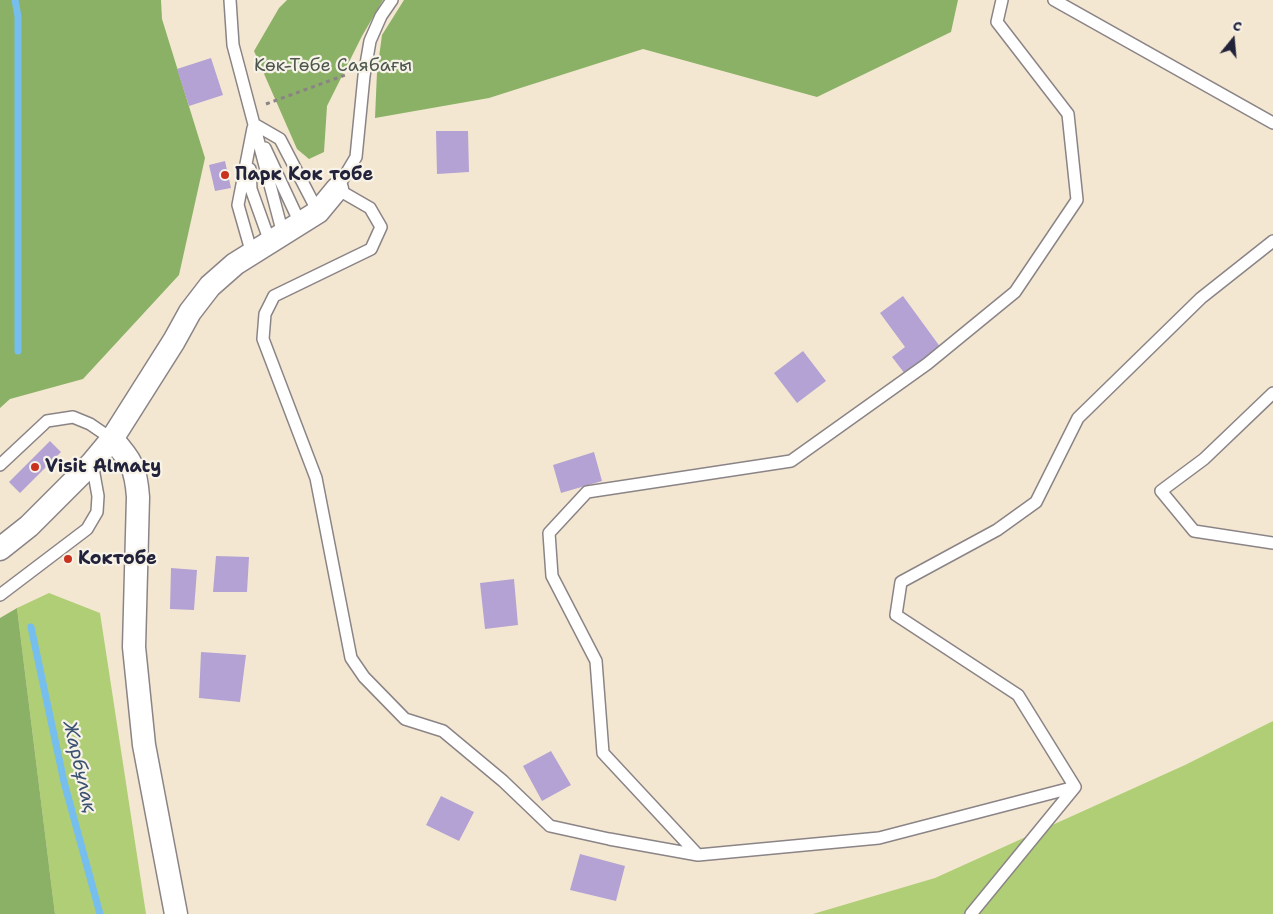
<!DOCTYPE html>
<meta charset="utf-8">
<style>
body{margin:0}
#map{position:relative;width:1273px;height:914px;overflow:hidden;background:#f4e7d2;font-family:"Shantell Sans",sans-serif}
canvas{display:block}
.north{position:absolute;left:1208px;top:15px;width:50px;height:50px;-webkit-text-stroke:4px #f7f3e8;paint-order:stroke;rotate:17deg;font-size:14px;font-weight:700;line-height:20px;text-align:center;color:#22223b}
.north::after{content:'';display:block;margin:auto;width:18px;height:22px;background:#22223b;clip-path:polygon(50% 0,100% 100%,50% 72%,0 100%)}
</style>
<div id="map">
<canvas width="1273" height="914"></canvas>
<div class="north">С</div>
</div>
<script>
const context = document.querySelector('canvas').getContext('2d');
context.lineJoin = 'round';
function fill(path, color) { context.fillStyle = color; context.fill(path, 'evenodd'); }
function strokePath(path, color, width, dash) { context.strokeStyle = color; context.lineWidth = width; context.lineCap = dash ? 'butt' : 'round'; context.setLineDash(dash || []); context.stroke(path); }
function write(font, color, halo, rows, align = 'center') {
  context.font = font + ' "Shantell Sans",sans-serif'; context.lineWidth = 4.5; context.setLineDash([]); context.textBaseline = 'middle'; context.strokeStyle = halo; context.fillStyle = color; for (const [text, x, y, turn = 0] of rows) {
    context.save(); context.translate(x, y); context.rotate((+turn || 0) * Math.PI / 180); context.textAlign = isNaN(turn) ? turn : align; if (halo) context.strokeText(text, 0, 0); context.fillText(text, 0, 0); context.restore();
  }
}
fill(new Path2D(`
 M49 593 100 613 146 914H55L17 608Z
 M1273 721V914H813L935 878 1185 765Z`), '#afce75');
fill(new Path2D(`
 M0 0H161L162 19 205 158 179 275 83 379 10 399 0 408Z
 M287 0H383L362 36 327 106 324 152 309 159 297 149 254 51 279 8Z
 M404 0H958L951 32 817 97 643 49 489 98 375 118 377 72 382 35Z
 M17 608 55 914H0V618Z`), '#8bb166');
strokePath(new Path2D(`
 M15 0 18 16V351
 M31 627 64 782 100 914`), '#75beee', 7);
fill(new Path2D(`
 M211 58 223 95 189 106 177 69Z
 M436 131H468L469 172 437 174Z
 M225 161 231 188 215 191 209 165Z
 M903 296 941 348 905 374 892 357 905 347 880 313Z
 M803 351 826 381 797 403 774 373Z
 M50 441 61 452 20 493 9 482Z
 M594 452 602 481 561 493 553 465Z
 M216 556 249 557 247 592H213Z
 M171 568 197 570 194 610 170 609Z
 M514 579 518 625 485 629 480 583Z
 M201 652 246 655 240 702 199 698Z
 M551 751 571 785 542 801 523 766Z
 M441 796 474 812 459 841 426 825Z
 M580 854 625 866 616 901 570 890Z`), '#b3a2d3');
const lane = new Path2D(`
 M230 0 233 45 283 234
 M392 0 381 16 370 41 364 76 356 157 337 189 370 208 381 227 371 249 274 296 265 314 263 339 316 478 351 658 364 677 405 719 443 731 503 781 550 826 609 839 698 855 879 838 1075 787
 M1054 0 1273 123
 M254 124 280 139 318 212
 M265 148 300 223
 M250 169 251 189 270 242
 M252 254 238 205 253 128
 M1273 393 1204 459 1161 491 1194 531 1273 543
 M0 465 47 421 73 417 90 424 112 439
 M0 595 87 529 97 512 98 496 92 463
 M698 855 603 753 596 661 552 576 549 533 587 492 791 461 927 364 1015 292 1077 200 1068 114 997 22 1002 0
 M971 914 1075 787 1018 695 896 615 901 582 997 530 1036 502 1078 418 1201 298 1273 241`);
const street = new Path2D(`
 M112 439C131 460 136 468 138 497L134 647 144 745 176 914
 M0 549 29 526 92 463 112 439 174 341 190 312 210 286 235 264 318 212 337 189`);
strokePath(lane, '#8b8486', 14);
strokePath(street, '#8b8486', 25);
strokePath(new Path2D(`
 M266 104 348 74`), '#8b8486', 3, [4, 4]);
strokePath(lane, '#fff', 11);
strokePath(street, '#fff', 22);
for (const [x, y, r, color] of [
 [225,175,5,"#c8321e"],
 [35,467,5,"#c8321e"],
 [68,559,5,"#c8321e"]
]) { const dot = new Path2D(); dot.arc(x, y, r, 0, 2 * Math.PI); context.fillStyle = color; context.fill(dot); strokePath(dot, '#f7f3e8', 2); }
write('18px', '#4c564c', '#f7f3e8', [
 ["Көк-Төбе Саябағы",333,66]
]);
write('bold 18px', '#22223b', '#f7f3e8', [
 ["Парк Кок тобе",235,175],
 ["Visit Almaty",45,467],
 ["Коктобе",78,559]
], 'left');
write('italic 19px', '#3b5171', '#f7f3e8', [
 ["Жарбұлақ",79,767,77]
]);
</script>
